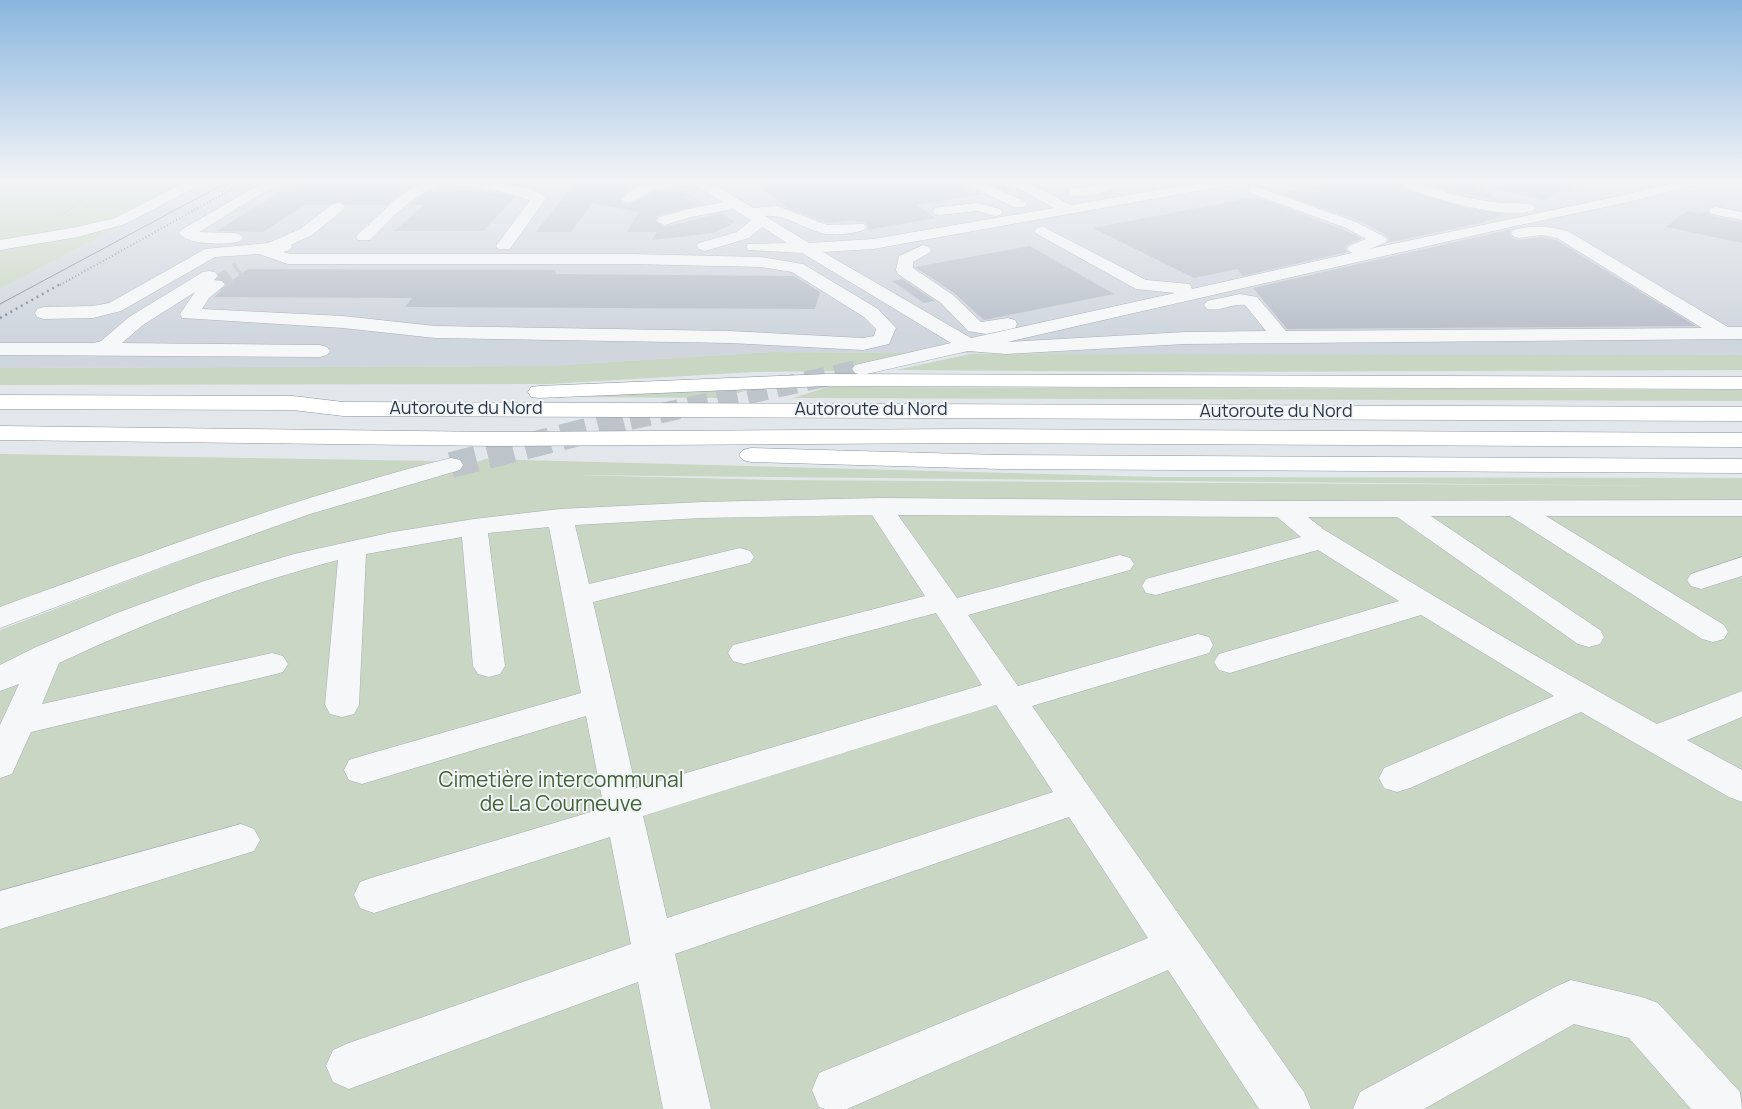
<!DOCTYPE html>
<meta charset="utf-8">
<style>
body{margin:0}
canvas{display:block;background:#e2e7eb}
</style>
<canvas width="1742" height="1109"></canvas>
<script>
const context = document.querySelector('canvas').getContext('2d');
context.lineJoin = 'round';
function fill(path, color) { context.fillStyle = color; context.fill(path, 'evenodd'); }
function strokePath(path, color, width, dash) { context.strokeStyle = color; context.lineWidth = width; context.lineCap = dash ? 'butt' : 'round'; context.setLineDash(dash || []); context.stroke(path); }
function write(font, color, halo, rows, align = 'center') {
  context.font = font + ' Manrope,sans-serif'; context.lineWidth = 4; context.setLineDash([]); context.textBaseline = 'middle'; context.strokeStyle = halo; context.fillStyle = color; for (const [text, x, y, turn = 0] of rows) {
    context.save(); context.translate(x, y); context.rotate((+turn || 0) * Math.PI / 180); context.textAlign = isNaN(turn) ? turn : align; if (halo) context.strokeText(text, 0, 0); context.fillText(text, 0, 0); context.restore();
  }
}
fill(new Path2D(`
 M211 179H1742V359L771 352 547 366 0 368V289Z`), '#d0d6de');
fill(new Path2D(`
 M0 179H211L0 289Z
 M771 352 915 353 844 371 754 372 548 384 0 385V368L547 366Z
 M970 354 1742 355V370L1190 372 896 370Z
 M828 387 1742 390V401L793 398Z
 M734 388H755L720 398 579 397Z
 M0 454 436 461 258 517 0 612Z
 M486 459 1157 477 1742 478V1109H0V630L293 518 425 479ZM572 475 1681 486 775 480Z`), '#c9d6c3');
fill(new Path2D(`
 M301 179H433L406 190 387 205H346L338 201 329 205H304L263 232 217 231Z
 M473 179H533L526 186Z
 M578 179H619L632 188 620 199 622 203 629 205 656 191 677 188 705 204 659 215 656 221 664 227 721 213 735 222 714 233 652 240 657 232H627L639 212 592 203 571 232H536Z
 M750 179H957L960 184 982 194 916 205 936 218 867 230 869 227 864 222H857L854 220 827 223 788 208Z
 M980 179H1004L1009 190H1005Z
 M1352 179H1401L1398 183 1400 187 1415 193 1467 208 1505 214 1481 223 1387 243 1389 239 1386 235 1357 220 1279 193Z
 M1422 179H1464L1500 201 1449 191 1420 181Z
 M1489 179H1593V180L1543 200 1488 187Z
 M442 188 481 190 515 197 483 231H394L424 205H409L425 194Z
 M1255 197 1345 230 1362 239 1347 245 1345 249 1348 252 1243 276 1237 269 1194 278 1093 228Z
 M1687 211 1699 214 1707 211 1711 216 1742 222V243L1666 227Z
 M1512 229 1509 234 1512 238 1518 240 1542 237 1556 240 1696 326 1287 329 1253 288Z
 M1030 246 1114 294 984 320 954 293 915 267Z
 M248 269 555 270 556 274 794 276 820 292 815 309 405 307 412 298 214 297 226 286 227 284Z
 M902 279 935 301 924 303 892 281Z`), '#b9c0ca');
strokePath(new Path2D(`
 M217 285 239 269`), '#bdc4ca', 16, [16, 8]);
strokePath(new Path2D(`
 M216 285 218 283
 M630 420 862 369`), '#bdc4ca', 20, [20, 10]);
strokePath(new Path2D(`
 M451 465 635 419`), '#bdc4ca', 26, [26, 12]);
const minor = new Path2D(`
 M191 179H208L206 182 125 224 78 237 0 250V240L77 227 115 218Z
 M269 179H285L199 232 235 233 241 235 243 238 241 241C227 245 188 246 179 233L181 230Z
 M443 179C462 179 535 183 546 198L510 249H498L496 246 530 200C508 192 454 180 432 189 410 196 386 225 370 240H358L356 237 358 234C383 213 408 180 443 179Z
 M669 179H705L753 208 777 206 827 225 864 224 867 227 864 230C851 234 835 236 821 233 802 228 785 214 765 216L809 243 873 239 1054 208 1007 182 1006 179H1021L1071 205 1221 179H1249L1242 183 873 249 823 252 971 338 1175 293 1136 289 1037 234 1034 231 1037 228 1042 226 1146 280 1190 284 1192 289 1352 253 1347 249 1349 246 1366 239 1346 228 1250 193 1248 190 1250 187 1255 186 1356 222 1385 237 1387 240 1385 243 1369 249 1624 195 1688 179H1709L1708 182 1624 203 1511 227 1007 342 1185 332 1266 331 1245 305C1232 303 1220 312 1207 309L1204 305 1207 301 1240 294 1257 297 1286 331 1702 328 1557 238 1542 235 1519 238 1513 236 1511 233 1513 230C1532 225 1549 226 1568 231L1728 327H1742V339L1185 344 1006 354 968 351 862 375 855 373 852 369 855 365 951 343 802 253 748 250 746 247 748 244 787 243 762 227 749 238 705 251 699 249 697 246 699 243 737 232 751 220 733 209 691 217 665 225 660 223 657 220 660 217 688 209 723 202 694 184 655 189 629 203 624 202 622 199 637 186Z
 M728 179H743L736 183 730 182Z
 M959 179H976L1024 201 1026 204 1024 207H1014L961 182Z
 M1099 179H1112L1116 184C1108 194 1084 198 1071 195L1069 192 1071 189 1100 184 1101 183Z
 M1403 179H1420L1417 182C1444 193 1473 200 1502 203 1512 204 1523 202 1533 205L1535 208 1533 211C1500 219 1434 199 1402 186L1400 183Z
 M338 203 343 204 345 207 343 210 312 235 291 245 292 247 290 250 283 252 290 254H631L761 257 803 264 878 309 896 328 889 344 863 350 730 343 435 338 343 328 182 318 180 314 195 292 143 325 122 343 320 345 327 347 330 351 327 355 320 357 0 355V343H94L101 341 129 317 203 272 209 271 215 272 218 276 214 280 222 281 225 285 209 298 202 309 343 316 435 326 730 331 863 338 874 336 876 329 864 317 792 272 761 267 631 264H288L259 254 215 257 121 311 93 318 44 319 37 317 35 313 37 309 44 307 93 306 109 303 205 249 268 243 300 229 333 204Z
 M977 203 1000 209 1002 212 1000 215 995 216 977 211 940 215 935 214 933 211 935 208 940 207Z
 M1716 207 1742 212V220L1711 214 1709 211 1711 208Z
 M923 245 929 247 931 250 929 253 913 262V268L953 295 981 322 1008 318 1015 320 1017 324 1015 328 986 334 968 331 941 303 898 274 896 270 899 256Z
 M451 458 460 460 463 465 460 470 310 514 181 560 0 628V607C149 553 297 496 451 458Z
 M879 498 1275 501 1742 500V516H1546L1724 625 1728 632 1724 639 1713 642 1702 639 1510 516H1431L1600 630 1604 637 1600 644 1589 647 1578 644 1397 517H1308L1323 529C1433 596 1544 662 1657 724L1742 691V717L1687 740 1742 770V802L1729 797 1581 712 1410 788 1397 792 1384 788 1379 778 1384 768 1554 696 1421 615 1230 673 1219 670 1214 662 1219 654 1399 601 1318 550 1156 595 1146 593 1142 586 1146 579 1301 537 1277 517 898 515 957 598 1120 555 1130 558 1134 564 1130 570 968 615 1018 686 1198 634 1209 637 1213 645 1209 653 1032 706 1304 1092 1311 1109H1259L1168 970 847 1109H825L819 1107 812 1090 819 1073 1148 938 1069 817 675 954 711 1109H663L638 982 349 1089 333 1082 326 1066 333 1050 349 1043 631 944 610 837 374 913 360 908 354 895 360 882 374 877 604 808 586 716 362 784 349 780 344 770 349 760 362 756 581 693 549 527 488 533 505 666 500 674 489 677 478 674 473 666 462 537 366 554 359 705 354 714 342 717 330 714 325 705 338 560C242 585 149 621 59 663L42 704 272 653 283 656 288 664 283 672 272 675 31 732 12 774 0 778V725L19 684 0 691V665L36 647 117 613 204 581 294 554 393 532 474 519 560 509 702 502ZM872 515 925 596 733 645 728 653 733 661 744 664 936 613 982 685 636 788 593 602 750 563 754 557 750 551 740 548 589 584 575 525 702 518ZM996 705 1053 792 667 918 643 816Z
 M1742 557V576L1701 589 1691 586 1687 580 1691 574Z
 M241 824 254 829 260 840 254 851 0 929V891Z
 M1571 980 1642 997 1658 1003 1740 1092 1742 1109H1691L1629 1038 1574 1024 1424 1109H1353L1360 1092 1555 987Z`);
const highway = new Path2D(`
 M827 374 1742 377V389L827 386 539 398 531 397 528 392 531 387 539 386Z
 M0 395 293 396 343 402 1742 407V421L343 416 293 410 0 409Z
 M0 426 497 432 965 429 1742 433V447L965 443 497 446 0 440Z
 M751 448 1001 455 1742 459V473L1001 469 751 462 743 460 739 455 743 450Z`);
strokePath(minor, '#a7aeb6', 1);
strokePath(highway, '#8896a3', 1);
strokePath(new Path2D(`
 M60 216 84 199V188L97 179`), '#c0c5ca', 2, [2, 2]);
fill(minor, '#f5f7f9');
fill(highway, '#fff');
strokePath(new Path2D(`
 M0 304 233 179`), '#7a8896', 1);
strokePath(new Path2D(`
 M60 285 250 179`), '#7a8896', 2, [1, 2.5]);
strokePath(new Path2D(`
 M0 318 62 283`), '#7a8896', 2.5, [2, 4]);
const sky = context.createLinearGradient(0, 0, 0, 334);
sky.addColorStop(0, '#89b6de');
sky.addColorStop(0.54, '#f2f4f6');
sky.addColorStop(1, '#f2f4f600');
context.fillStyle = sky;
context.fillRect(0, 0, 1742, 334);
write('18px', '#293645', '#f2f5f8', [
 ["Autoroute du Nord",466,409],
 ["Autoroute du Nord",871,410],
 ["Autoroute du Nord",1276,412]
]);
write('21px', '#426235', '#f2f5f8', [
 ["Cimetière intercommunal",561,781],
 ["de La Courneuve",561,805]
]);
</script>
